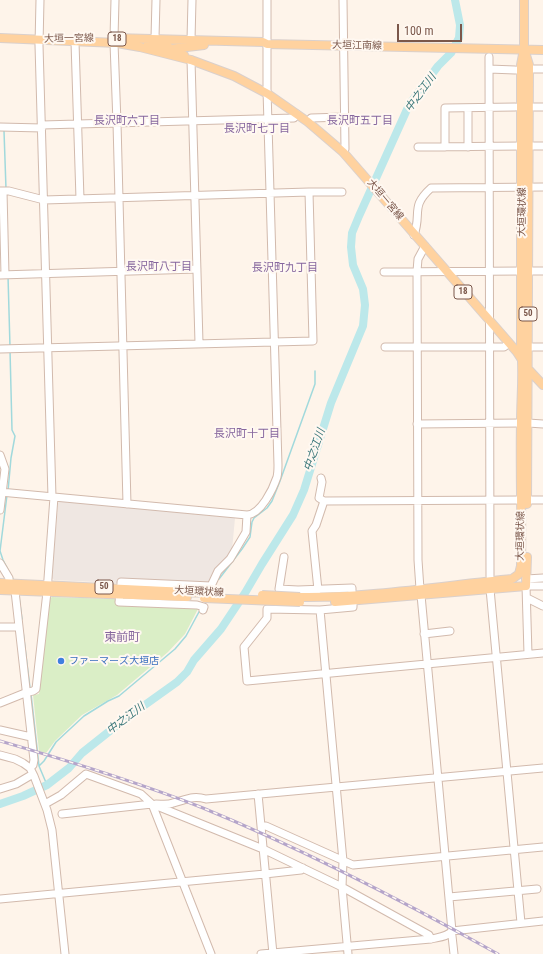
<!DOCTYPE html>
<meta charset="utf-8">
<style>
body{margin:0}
#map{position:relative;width:543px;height:954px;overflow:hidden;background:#fef4ea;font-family:"Roboto Condensed",sans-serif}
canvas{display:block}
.scale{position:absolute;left:397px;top:24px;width:65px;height:18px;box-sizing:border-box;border:2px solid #7b574a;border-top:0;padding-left:5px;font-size:12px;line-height:14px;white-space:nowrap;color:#7b574a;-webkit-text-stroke:3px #fff8f1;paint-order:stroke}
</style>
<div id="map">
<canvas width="543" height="954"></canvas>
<div class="scale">100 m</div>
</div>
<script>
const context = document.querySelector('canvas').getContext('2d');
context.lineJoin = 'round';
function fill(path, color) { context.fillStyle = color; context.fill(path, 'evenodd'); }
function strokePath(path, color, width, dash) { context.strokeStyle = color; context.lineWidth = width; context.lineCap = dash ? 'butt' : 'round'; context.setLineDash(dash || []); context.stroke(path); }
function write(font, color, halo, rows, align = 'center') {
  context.font = font + ' "Roboto Condensed","Noto Sans JP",sans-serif'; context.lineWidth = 4; context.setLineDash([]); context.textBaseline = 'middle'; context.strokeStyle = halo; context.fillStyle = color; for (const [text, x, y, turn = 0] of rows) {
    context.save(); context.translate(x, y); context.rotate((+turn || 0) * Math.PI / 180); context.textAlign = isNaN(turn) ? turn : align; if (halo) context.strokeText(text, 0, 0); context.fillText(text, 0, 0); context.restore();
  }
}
fill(new Path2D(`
 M60 501 235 518 232 550 227 558 218 567 208 583H118L54 580 52 578 58 503Z`), '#efe7e2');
fill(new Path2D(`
 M52 597 116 599 199 607 185 634 168 652 117 695 82 715 55 741 46 753 39 751 33 695 39 694 49 599Z`), '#daeec6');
strokePath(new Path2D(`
 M4 131 6 189
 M8 276 10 347
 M8 491 11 458 15 436 12 430 10 350
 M7 495 0 551 3 560 13 579
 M219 579 242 549 250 537 252 522 254 518 267 508 272 501 280 481 315 384V371
 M19 597 22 619
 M23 631 30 688
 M31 694 39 766 47 785
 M39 766 44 761 56 742 84 716 108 701 119 696 175 649 186 636 200 610`), '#a1d9dc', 1.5);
strokePath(new Path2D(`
 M0 804 23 796 47 785 69 768 82 753 121 722 177 682 187 672 194 660 221 629 245 593 262 564 293 515 304 490 331 403 363 326 365 305 363 289 353 265 351 247 352 233 359 216 409 105 438 66 451 53 459 38 460 25 455 0`), '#bce8ea', 8);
const minor = new Path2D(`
 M40 0 39 45 52 497
 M114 38 115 0
 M155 38 156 0
 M191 40 192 0
 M75 42 80 199
 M114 43 117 123 127 504
 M489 57 490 576
 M191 60 199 343
 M489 69 515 70
 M534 69H543
 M534 107H543
 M468 108V147
 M308 122 311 118 344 117
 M42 125 294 118 297 114
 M0 127 42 128
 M528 146H543
 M418 147 522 146
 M445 147V108L515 107
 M343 152 345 149 343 0
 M0 191H9L44 200 309 192 313 341 0 349
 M3 191 5 275
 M309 192H342
 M414 235C422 213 410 207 431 188L543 187
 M528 271H543
 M384 272 522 271
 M0 275 197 269
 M385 347H504L509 343
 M527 347H543
 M528 423 543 424
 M417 424 521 423
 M0 455 5 469 0 510
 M0 492 247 515 246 532 230 559 218 571 211 586
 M527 500H543
 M324 501 522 500
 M247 515C261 514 273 489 277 477 278 473 278 469 278 465L267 90V0
 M284 557 279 589 298 590 352 588V595
 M0 563 9 578V583
 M526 579 543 578
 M121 588V582L211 586 210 587
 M420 589 418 560 417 271 418 259 425 246
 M490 589 521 923
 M318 590 312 531 316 525 324 501 319 498 322 482 321 478
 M15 591 34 760 33 765 30 768
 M120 595 119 602 197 605 204 607 203 610
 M527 598 543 606
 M353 601V607L320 610 267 609V618L244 647 247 681 543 653
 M320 610 343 861 342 887 348 954
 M0 627H18
 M424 634 450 631
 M528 654 526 586H543
 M0 703 25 693 33 691 36 689 47 592 54 497
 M0 730 31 737
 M0 755 15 759 23 763 30 768 34 776 47 810 52 830 65 954
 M0 789 16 784 33 774
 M258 794 273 954
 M45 804 61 795 86 774 141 794 152 804 263 849 342 887 429 935 431 939
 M152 804 211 954
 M156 804C162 804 168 805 173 803 186 800 192 795 206 799L543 768
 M62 814 152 804
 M262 826H266L353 865 543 847
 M449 897 537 889
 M0 899 265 874 301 870 303 868
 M452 931 543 921
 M449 934 452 936 454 954
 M261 954 431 939C439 937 447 937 452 931L421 595`);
const major = new Path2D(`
 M0 38 117 43 140 47 191 60 234 76 268 94 308 122 343 152 517 352 528 369 543 385
 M114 38 263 42 267 44 543 50
 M148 42 164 45 184 55
 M170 49 204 45
 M525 52 529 65 527 504
 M0 583 207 593
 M0 590 187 597
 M300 597C370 598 442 586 512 579L519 574 521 566C522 518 520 470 521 422 521 397 524 372 521 346V65L524 49V0
 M335 602 526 586 527 557`);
strokePath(minor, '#d2baad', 9);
strokePath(major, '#dad0cc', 10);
strokePath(minor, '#fff', 7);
strokePath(major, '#ffd29f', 8);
const rail = new Path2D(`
 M0 741C69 761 137 782 203 808 305 850 403 901 498 954`);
strokePath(rail, '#b5a5ca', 3);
strokePath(rail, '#fff8f1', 1.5, [4.5]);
const majorBridge = new Path2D(`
 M262 595 300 597
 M204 598 300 602`);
strokePath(majorBridge, '#dad0cc', 10, []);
strokePath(majorBridge, '#ffd29f', 8);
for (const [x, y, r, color] of [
 [61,661,4,"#3f7fe0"]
]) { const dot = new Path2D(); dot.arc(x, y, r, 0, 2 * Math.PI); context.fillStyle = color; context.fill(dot); strokePath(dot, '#fff8f1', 1.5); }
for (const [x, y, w] of [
 [117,39,18],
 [463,292,18],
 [528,314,18],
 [104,587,18]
]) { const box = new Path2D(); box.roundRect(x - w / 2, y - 7, w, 14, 3); context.fillStyle = '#fff8f1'; context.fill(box); strokePath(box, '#7b574a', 1); }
write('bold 9px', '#7b574a', null, [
 ["18",117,39],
 ["18",463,292],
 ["50",528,314],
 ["50",104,587]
]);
write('10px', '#7b574a', '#fff8f1', [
 ["大垣一宮線",69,39,-1],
 ["大垣江南線",357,46,1],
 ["大垣一宮線",385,200,50],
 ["大垣環状線",522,212,-90],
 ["大垣環状線",521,536,-89],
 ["大垣環状線",199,592,3]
]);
write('10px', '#366cbe', '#fff8f1', [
 ["ファーマーズ大垣店",69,661]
], 'left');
write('italic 11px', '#397679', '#fff8f1', [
 ["中之江川",421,93,-54],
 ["中之江川",315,450,-71],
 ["中之江川",126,719,-37]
]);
write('11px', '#86669e', '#fff8f1', [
 ["長沢町六丁目",127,121],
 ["長沢町五丁目",360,121],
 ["長沢町七丁目",257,129],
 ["長沢町八丁目",159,267],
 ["長沢町九丁目",285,268],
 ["長沢町十丁目",247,434]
]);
write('12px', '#86669e', '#fff8f1', [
 ["東前町",122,638]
]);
</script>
